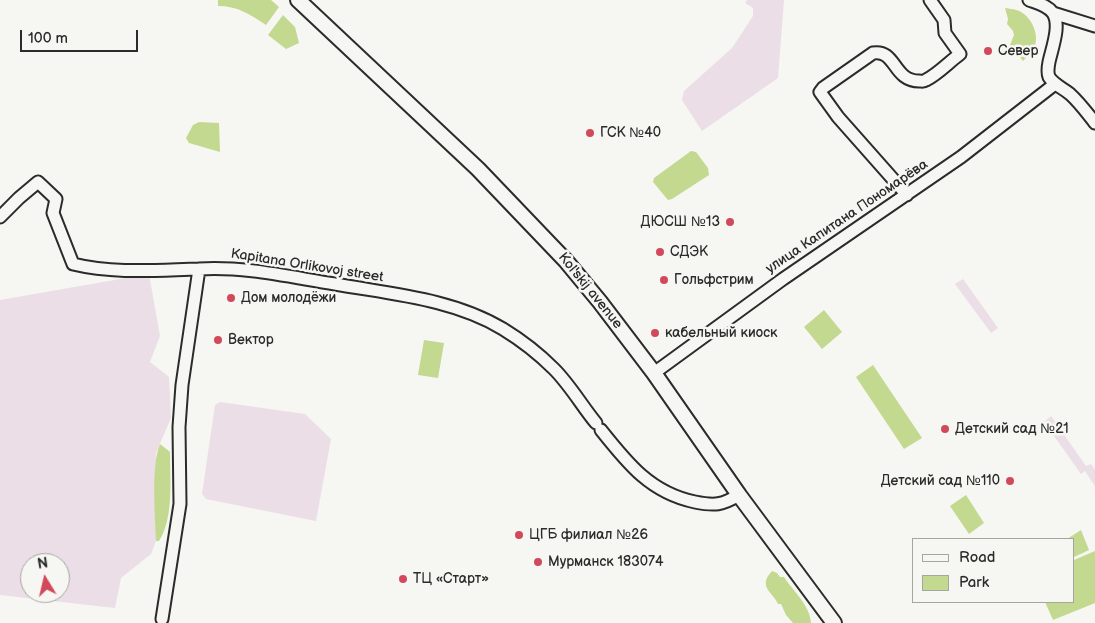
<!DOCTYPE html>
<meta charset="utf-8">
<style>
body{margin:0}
#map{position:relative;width:1095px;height:623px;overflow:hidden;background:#f6f6f2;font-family:"Balsamiq Sans",sans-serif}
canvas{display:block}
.legend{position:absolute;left:912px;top:538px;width:162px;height:65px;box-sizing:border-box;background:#f6f6f2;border:1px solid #a5a5a2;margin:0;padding:6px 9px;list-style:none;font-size:15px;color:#2b2b2b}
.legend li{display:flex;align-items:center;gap:10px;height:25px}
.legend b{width:25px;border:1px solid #a5a5a2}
.north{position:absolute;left:20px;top:553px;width:50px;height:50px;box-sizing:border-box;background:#f6f6f2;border:1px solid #a5a5a2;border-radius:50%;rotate:351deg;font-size:14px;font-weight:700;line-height:20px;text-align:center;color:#2b2b2b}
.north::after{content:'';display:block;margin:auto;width:18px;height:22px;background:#d1495b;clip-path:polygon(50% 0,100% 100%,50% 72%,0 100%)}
.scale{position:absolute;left:20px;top:30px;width:118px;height:22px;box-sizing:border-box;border:2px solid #2b2b2b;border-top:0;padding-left:6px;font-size:15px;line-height:18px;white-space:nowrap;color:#2b2b2b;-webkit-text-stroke:4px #f6f6f2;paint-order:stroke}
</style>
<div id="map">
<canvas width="1095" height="623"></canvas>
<ul class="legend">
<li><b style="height:6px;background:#f6f6f2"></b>Road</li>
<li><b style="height:14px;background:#c3d98f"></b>Park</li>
</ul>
<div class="north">N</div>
<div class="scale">100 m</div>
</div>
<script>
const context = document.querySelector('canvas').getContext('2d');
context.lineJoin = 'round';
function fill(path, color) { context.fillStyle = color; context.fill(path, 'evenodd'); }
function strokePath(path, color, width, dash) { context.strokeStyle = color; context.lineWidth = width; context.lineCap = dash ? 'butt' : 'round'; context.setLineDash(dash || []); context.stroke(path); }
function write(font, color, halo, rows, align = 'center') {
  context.font = font + ' "Balsamiq Sans",sans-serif'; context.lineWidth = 5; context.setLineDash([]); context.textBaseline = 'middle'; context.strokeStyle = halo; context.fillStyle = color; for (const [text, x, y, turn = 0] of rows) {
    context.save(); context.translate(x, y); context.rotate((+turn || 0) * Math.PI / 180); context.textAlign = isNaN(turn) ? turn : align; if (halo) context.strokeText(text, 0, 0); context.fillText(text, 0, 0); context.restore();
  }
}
fill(new Path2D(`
 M747 0H784L778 78 702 131 682 100 684 91 732 48 753 16V8L745 3Z
 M149 274 160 336 150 362 169 377 171 418 156 453V541L151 554 121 578 115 608 0 595V300ZM30 563H60V593H30Z
 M963 279 998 328 991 333 955 284Z
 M220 402 305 414 331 439 316 521 206 499 202 494 215 405Z
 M1051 416 1086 466 1091 464 1095 470V486L1085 471 1081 474 1044 422Z`), '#ebdee6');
fill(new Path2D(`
 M218 0H271L279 7 266 25C250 14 237 6 218 6Z
 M1005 8C1011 9 1016 9 1021 12 1032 18 1041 37 1033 50 1031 54 1026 58 1023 61L1010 45 1014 35 1013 31 1007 24 1008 19Z
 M283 15 295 27 299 43 286 49 268 35Z
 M199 122 219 123 220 152 189 143 186 138 193 125Z
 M691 151 696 152 708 168 709 175 672 199 668 200 653 182 654 178Z
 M824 310 842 332 822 349 804 327Z
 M424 340 444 343 438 378 418 375Z
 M873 365 922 438 904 449 856 377Z
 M160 444 170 452C170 478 174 518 159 541H156C155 515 151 465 160 444Z
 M966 495 984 523 969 534 950 506Z
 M1081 530 1089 550 1074 557V539H1067Z
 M1095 551V603L1053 620 1045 602H1074V560Z
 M772 571 777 573 780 577H784C793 591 810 605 811 623H793L786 615 781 604H778C773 592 757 587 772 571Z`), '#c3d98f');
const minor = new Path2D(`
 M1029 0C1037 3 1047 5 1053 13 1061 25 1052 48 1049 62 1048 67 1047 72 1049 77 1054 85 1063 88 1070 94 1080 103 1087 113 1095 123
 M1053 13 1095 26
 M907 195 838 117 820 92 823 88 873 53C896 49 893 81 919 81 922 81 923 82 926 80 938 74 949 62 960 54L945 33 944 20 930 0
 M0 217 19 198 38 182 56 199 53 213 73 264C114 274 157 270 199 269
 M654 373 783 279 961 157 1055 84
 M601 430C628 464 651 493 695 502 715 506 722 505 739 495
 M162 619 180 504 179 427 182 385 199 269C244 266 290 277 335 284 391 294 454 299 503 329 521 340 539 354 554 369 570 385 582 406 596 423`);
const major = new Path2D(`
 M298 0 478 169 566 261 600 302 654 373 739 495 834 623`);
strokePath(minor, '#2b2b2b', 15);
strokePath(major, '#2b2b2b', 18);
strokePath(minor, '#f6f6f2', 11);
strokePath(major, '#f6f6f2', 14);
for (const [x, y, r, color] of [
 [988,51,5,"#d1495b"],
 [590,133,5,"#d1495b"],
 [730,222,5,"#d1495b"],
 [660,252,5,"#d1495b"],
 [664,280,5,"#d1495b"],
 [231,298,5,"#d1495b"],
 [655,333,5,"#d1495b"],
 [218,340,5,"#d1495b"],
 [945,429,5,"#d1495b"],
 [1010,481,5,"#d1495b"],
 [519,535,5,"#d1495b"],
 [538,562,5,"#d1495b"],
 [403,579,5,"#d1495b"]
]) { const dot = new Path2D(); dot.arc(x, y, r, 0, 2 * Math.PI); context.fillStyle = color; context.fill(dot); strokePath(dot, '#f6f6f2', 2); }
write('14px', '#2b2b2b', '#f6f6f2', [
 ["Север",998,51],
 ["ГСК №40",600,133],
 ["ДЮСШ №13",720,222,"right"],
 ["СДЭК",670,252],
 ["Гольфстрим",674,280],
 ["Дом молодёжи",241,298],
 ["кабельный киоск",665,333],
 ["Вектор",228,340],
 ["Детский сад №21",955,429],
 ["Детский сад №110",1000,481,"right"],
 ["ЦГБ филиал №26",529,535],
 ["Мурманск 183074",548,562],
 ["ТЦ «Старт»",413,579]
], 'left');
write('14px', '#2b2b2b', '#f6f6f2', [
 ["улица Капитана Пономарёва",847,217,-34],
 ["Kapitana Orlikovoj street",307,266,9],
 ["Kol'skij avenue",590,291,51]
]);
</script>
